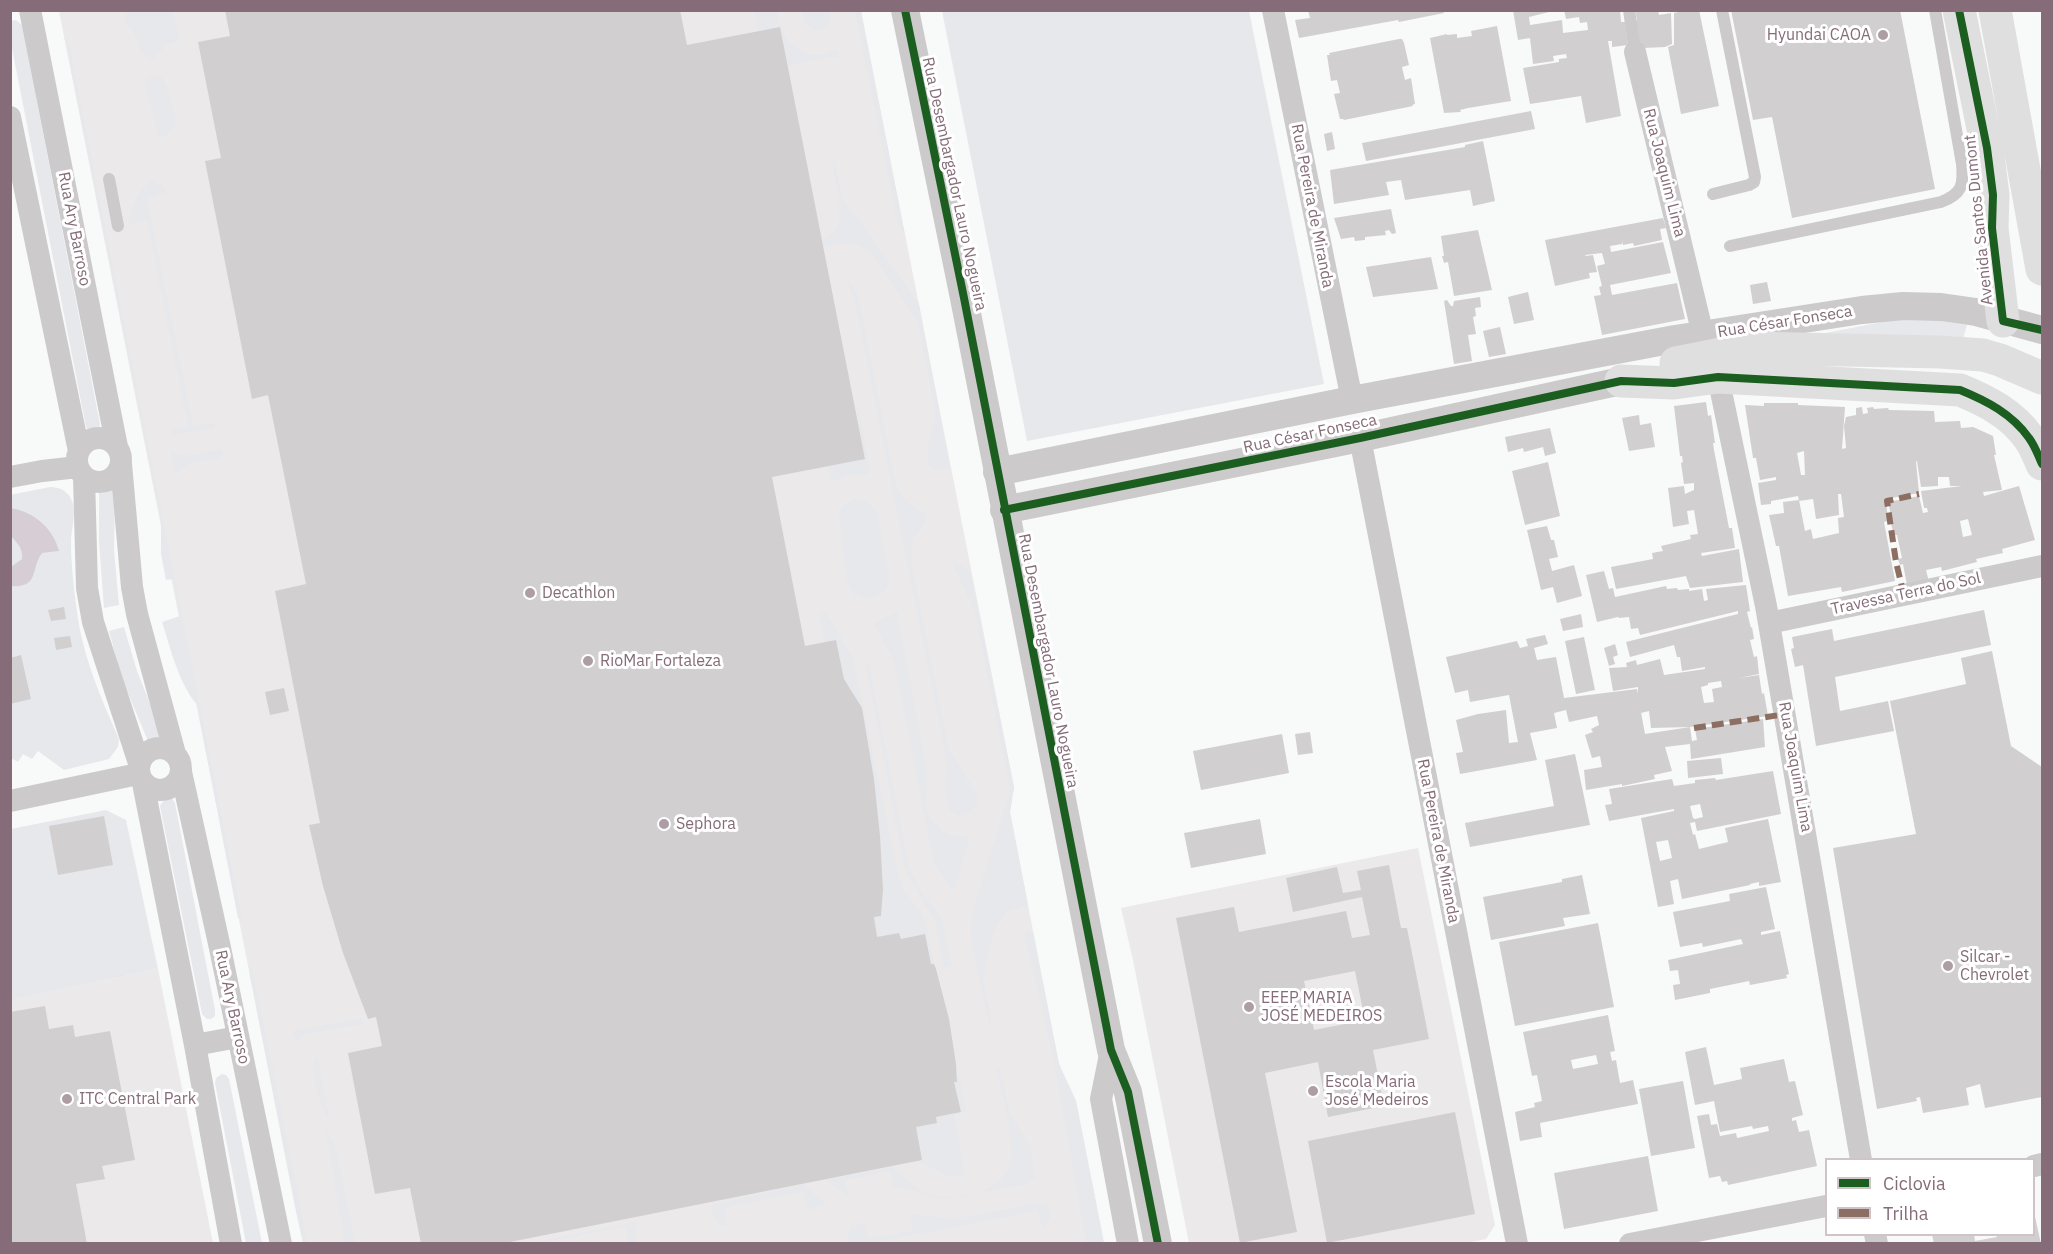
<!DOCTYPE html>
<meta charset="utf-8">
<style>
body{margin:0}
#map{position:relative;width:2053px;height:1254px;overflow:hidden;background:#f8f9f9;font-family:"IBM Plex Sans",sans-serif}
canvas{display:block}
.frame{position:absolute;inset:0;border:12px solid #856c78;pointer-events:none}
.legend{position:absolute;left:1825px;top:1158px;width:210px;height:78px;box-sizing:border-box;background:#fff;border:2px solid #cec4c9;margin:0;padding:8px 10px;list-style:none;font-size:18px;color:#856c78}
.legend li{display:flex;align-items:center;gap:12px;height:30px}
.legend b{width:30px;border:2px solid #cec4c9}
</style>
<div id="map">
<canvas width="2053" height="1254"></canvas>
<div class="frame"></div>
<ul class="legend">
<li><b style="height:8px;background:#1b5e20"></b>Ciclovia</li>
<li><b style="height:8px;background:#8d6e63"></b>Trilha</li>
</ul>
</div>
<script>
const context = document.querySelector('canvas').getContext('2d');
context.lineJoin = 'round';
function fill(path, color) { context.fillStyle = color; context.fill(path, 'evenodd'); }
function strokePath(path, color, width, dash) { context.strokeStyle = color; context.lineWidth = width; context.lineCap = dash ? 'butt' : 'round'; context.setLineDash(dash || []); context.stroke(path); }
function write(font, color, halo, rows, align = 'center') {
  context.font = font + ' "IBM Plex Sans",sans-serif'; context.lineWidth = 6; context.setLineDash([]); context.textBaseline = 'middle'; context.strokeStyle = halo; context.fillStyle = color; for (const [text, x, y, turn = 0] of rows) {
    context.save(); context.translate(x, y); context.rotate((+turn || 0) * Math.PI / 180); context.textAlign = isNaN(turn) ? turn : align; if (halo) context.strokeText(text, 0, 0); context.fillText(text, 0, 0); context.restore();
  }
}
fill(new Path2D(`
 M59 11H861L1014 787 1010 812 1028 905 1059 1064 1076 1101 1104 1243H303Z
 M1418 848 1495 1225 1486 1239 1462 1244 1189 1243 1133 960 1121 908Z
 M158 969 213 1243H11L10 1000Z`), '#ebe9ea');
fill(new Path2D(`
 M129 11H173L180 40 166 45 154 58C137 56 140 43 133 31 130 26 126 24 124 18Z
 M754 11H777C781 35 795 59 824 54 829 53 833 51 838 50L840 60 831 57 788 66 780 27 758 31Z
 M802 11H830C833 24 826 31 813 31L804 21Z
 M855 11H861L905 236 898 224Z
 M942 11H1249L1324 384 1027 441Z
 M16 20 22 25 100 424 99 429 96 432 89 431 86 427 11 43 10 21Z
 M64 35 69 44 242 919 238 918 197 705C178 681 171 650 162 622L180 616 173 579 166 580 161 554V520Z
 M157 76 161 77 168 88 176 123C174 130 165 137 159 138L145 86 146 80Z
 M834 160 842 197 919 304 950 469 939 470 931 468 928 463V446L936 414 918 322 871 252 857 245 847 243 823 246 822 241C852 227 836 188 832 163Z
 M153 180 161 185 166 192 147 198 193 425 214 423 215 425 214 428 174 435 170 429 188 426 147 220 130 224C127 212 142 184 153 180Z
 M848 281 857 293 859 299 896 485C902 501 914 505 927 515L926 520 913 539 911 561 949 749 977 795 978 802C975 808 972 813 965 815 938 822 948 774 946 759L854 299Z
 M1913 316 1967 325 1961 345 1810 336Z
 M855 403 860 417 870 472 867 475H849L831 481 828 466 865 459Z
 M221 449 223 455C209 465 191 455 175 475L170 452 185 456Z
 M50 487C60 487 68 491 72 501 77 512 71 530 71 542 71 565 74 589 77 612 83 657 101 698 119 739L118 747 109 759 64 770 38 751 32 759 23 754 18 762 11 758 10 495Z
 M108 487 113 490 115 497 114 551 119 605 104 608 99 542V493L103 489Z
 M856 499 868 501 876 510 890 577C889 584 885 592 878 596 870 600 857 598 852 591 844 580 841 528 839 512L844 504Z
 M952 561 970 570 1014 787 1010 812 1028 905 1008 912 998 923 993 933 983 978 991 1022 989 1023 972 945 971 927 974 908 1010 789 975 613Z
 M897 612 927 770 926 805 929 816 942 831 953 835 968 837 969 839 955 888 952 890 934 864 894 661 874 623Z
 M826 613 853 658 898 875 904 890 923 916 927 928 934 964H931L925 934 901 939 877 937 874 917 881 916 883 889 881 852 874 779 862 708 844 679 836 641 825 642 819 616Z
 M124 627 137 671 153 711 160 739 153 742 148 741 122 679 109 631Z
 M869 665 909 867 922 893 942 919 952 966 944 968 936 922 909 878 905 869 866 666Z
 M165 798H172L175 803 215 1010V1016L211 1019H207L202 1014 160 806Z
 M106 810 126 820 158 969 11 1000V829Z
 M1029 931 1033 933 1059 1064 1076 1101 1104 1243H1086L1053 1057 1033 969 1024 935Z
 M252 967 301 1211 307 1243H303L296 1212 249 971Z
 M362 1018 363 1024 305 1034 298 1040 294 1037 293 1034 296 1030Z
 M317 1055 318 1056 329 1119C320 1103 307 1071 317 1055Z
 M997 1069H1000L1010 1114 1030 1146 1035 1177 1026 1184 945 1199 931 1197 918 1191 894 1187 890 1171 845 1180 848 1196 826 1180 893 1167C903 1175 913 1188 925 1193 952 1205 1003 1193 1011 1161 1015 1143 1001 1090 997 1069Z
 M222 1074 226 1075 229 1079 262 1243H246L215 1083 216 1078Z
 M956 1075H959L966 1111 954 1115 965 1175 954 1177 947 1175 916 1161 922 1160 916 1127 937 1123 936 1117 961 1112 954 1082Z
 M326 1132 335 1143 355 1243H342L344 1239Z
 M805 1184 809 1190 824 1201V1205L807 1210 803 1192 724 1208 727 1226 722 1227C714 1222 712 1214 711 1205Z
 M1038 1203 1048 1206C1053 1216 1051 1222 1042 1228L1038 1211 870 1243H849L848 1237 851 1227 865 1222 868 1238 913 1231 910 1214 953 1219Z
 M635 1222 637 1234 635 1242 628 1243 626 1226 543 1243H531Z`), '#e7e8eb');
fill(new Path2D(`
 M11 508C34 512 53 528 59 551L42 553C30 569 40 588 11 586V567L22 559C23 548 18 544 11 536Z`), '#d7ced5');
fill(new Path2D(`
 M225 10H680L687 45 780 27 865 459 772 477 805 646 836 640 844 679 862 708 874 779 880 836 883 889 881 916 874 917 877 937 899 933 901 939 925 934 931 964H934L936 969 949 1019 956 1064 957 1082H954L961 1112 936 1117 937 1123 916 1127 922 1160 500 1244H421L410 1188 375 1194 348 1053 382 1046 376 1017 368 1019 343 953 323 886 309 825 320 823 275 591 306 584 268 395 252 399 205 161 221 158 198 42 230 36Z
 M1308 10H1444V13L1399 22 1398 20 1299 38 1295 20 1310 18Z
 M1513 10H1557V12H1549L1529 17 1530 25 1562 20 1563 33 1588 30 1587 22 1580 23 1579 17 1566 19 1564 10H1620L1621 22H1625L1628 45 1612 47V41H1608L1621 116 1586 123 1581 96 1530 104 1523 68 1559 62V59L1567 58 1566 54 1553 56 1554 61 1533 64 1530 38 1518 40Z
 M1635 10H1658L1659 15 1671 13 1672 44 1665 47 1643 48 1635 46 1633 22 1637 20Z
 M1687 10H1699L1719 106 1681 114 1668 47 1674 45V13Z
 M1731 10H1900L1935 189 1792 218 1772 117 1753 120Z
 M1497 26 1511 101 1468 108 1460 110 1461 112 1444 113 1430 38 1447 34V35L1457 34V38L1472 36 1471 31Z
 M1399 39H1402L1404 43 1409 65 1402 67 1405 80 1411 78 1415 104 1412 105 1413 106 1344 120 1343 119H1340L1334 94 1340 93 1337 80 1331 81 1327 55H1330L1329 53Z
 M1531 111 1535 129 1366 161 1362 143Z
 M1332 132 1335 149 1327 151 1324 134Z
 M1483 141 1495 201 1473 206 1470 190 1405 200 1401 180 1386 182 1389 195 1334 204 1330 170 1465 147V145Z
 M1391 209 1396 233 1392 234 1389 230 1385 231 1386 235 1365 237V240L1355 241 1354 237 1341 239 1334 218Z
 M1663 218 1666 228 1660 229 1662 240 1634 246 1633 243 1623 245 1622 241V244L1610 246 1611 252 1663 242 1671 273 1610 285 1612 295 1677 283 1685 319 1602 335 1594 296 1601 295 1599 287 1602 286 1597 266 1605 264 1602 253 1585 255 1586 256 1593 255 1597 272 1589 273 1590 278 1555 286 1545 240Z
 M1478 230 1492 290 1454 296 1448 262 1444 263 1442 256H1444L1441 236Z
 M1431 257 1438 289 1373 297 1366 267Z
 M1767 282 1771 301 1753 304 1750 285Z
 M1528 292 1534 320 1514 324 1508 297Z
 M1480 297 1481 307 1475 308 1476 316 1473 317 1476 334 1468 335 1472 361 1454 364 1444 301 1447 300 1451 306H1453L1454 301Z
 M1500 327 1506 354 1489 357 1483 331Z
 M1706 402 1708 416 1711 415 1715 443H1713L1714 450 1729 528H1732L1735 548 1701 553 1702 556 1739 549 1743 582 1690 588 1686 576 1616 589 1611 567 1653 559 1652 553 1663 551 1661 546 1691 539 1690 535 1698 534 1694 510 1687 511 1689 524 1673 527 1668 488 1684 486 1685 494 1694 490V483L1684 484 1681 463 1683 462 1682 456H1680L1674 406Z
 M1764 403H1798V405L1845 407 1842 449 1846 448 1844 426 1846 417 1856 415V408L1862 407 1863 414 1868 413 1867 408 1873 407 1874 409 1888 408 1889 410 1934 411 1935 422 1960 421 1961 428 1973 427 1993 436 1996 455H1994L2002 490 1983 492 1984 496 2019 486 2035 540 2002 549 2003 553 1976 559 1977 562 1942 571 1941 567 1926 570 1929 582 1907 585 1903 564 1900 565 1898 559 1902 558 1897 535H1894L1889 516 1891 515 1888 502 1919 496 1923 513 1928 512 1927 508H1924L1921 491 1962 486H1950L1949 477H1938V486L1921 487 1917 461 1916 462 1919 493 1886 499 1888 521 1884 522 1895 581 1842 592 1841 587 1788 596 1779 546H1776L1769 515 1784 513 1783 502 1799 500 1805 531 1811 529 1813 539 1839 533 1838 518 1844 517 1841 494H1838L1839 515 1816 519 1813 499 1799 501 1798 496 1771 501V504L1761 505 1758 483 1776 480V477L1760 480 1756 458H1753L1745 405 1764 406ZM1804 451 1805 475H1801L1797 453ZM1968 519 1972 535 1963 537 1960 521Z
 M1639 415 1640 425 1651 423 1655 447 1629 451 1622 418Z
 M1550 428 1556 453 1545 456 1543 447 1524 452 1523 448 1508 452 1505 437Z
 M1548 462 1560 516 1525 525 1512 471Z
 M1547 526 1551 540H1554L1558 557 1549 559 1552 571 1574 565 1582 596 1557 603 1553 587 1541 590 1527 530Z
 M1604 571 1609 589 1613 588 1615 597 1666 586 1667 589 1677 588 1678 590 1689 589V591L1702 589 1704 601 1708 600 1706 589 1746 585 1750 611 1747 612 1751 628 1752 627 1754 639 1750 640 1754 657 1757 656 1759 674 1739 678 1759 675 1762 694 1764 693 1768 716 1690 727 1692 741 1697 740 1695 729 1763 719 1765 747 1691 759 1690 744 1665 747 1672 771 1654 775 1655 779 1622 786V784L1586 790 1584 770 1602 767 1600 756 1592 758 1585 735 1593 732 1591 729 1599 725 1597 716 1569 722 1566 710 1554 713 1557 728 1530 733 1537 760 1460 774 1456 753 1463 752 1456 720 1478 714 1506 710 1509 743 1518 742 1509 695 1470 702 1468 690 1455 693 1446 657 1517 641 1520 648 1528 646 1526 639 1545 635 1548 644 1534 648 1537 660 1556 657 1564 698 1637 689 1638 694V687L1613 691 1609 668 1627 667 1626 663 1636 660 1637 665 1660 659 1664 675 1705 669V667L1682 671 1680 657H1677L1674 645 1630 657 1626 642 1738 614V611L1640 635 1638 628 1631 629 1629 617 1619 618 1618 617 1597 622 1586 575ZM1721 681 1722 687 1712 689 1714 702 1704 703 1701 687 1708 685V683ZM1640 707 1641 713 1649 711 1651 728 1690 727 1645 734Z
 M64 607 66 619 51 621 48 610Z
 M1984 610 1991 645 1835 677 1840 711 1888 701 1894 731 1816 746 1803 665 1795 667 1791 649 1794 648 1792 637 1832 629 1834 641Z
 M1581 614 1583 627 1563 631 1560 619Z
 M70 636 72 647 56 650 54 638Z
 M1584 637 1595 690 1576 694 1565 641Z
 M1615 644 1618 655 1613 657 1615 664 1609 666 1604 648Z
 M1992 651 2011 746 2042 767V1097L1985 1108 1980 1084 1966 1088 1969 1105 1923 1113 1920 1097 1916 1098 1917 1101 1877 1109 1833 848 1916 834 1890 701 1966 684 1961 658Z
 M21 655 31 699 10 704V658Z
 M284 688 289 711 270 715 265 692Z
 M1310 732 1313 753 1298 755 1295 734Z
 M1282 734 1289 773 1201 790 1193 751Z
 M1575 754 1590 825 1470 847 1465 823 1554 806 1545 760Z
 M1721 758 1723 774 1688 778 1687 761Z
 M1773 771 1781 814 1697 831 1695 822 1690 823 1693 835 1695 834 1699 849 1728 842 1725 828 1768 819 1781 882 1759 886V882L1750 884V885L1682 899 1678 879 1670 881 1674 904 1658 907 1641 818 1674 811V809L1609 821 1605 805 1612 804 1609 789 1672 779 1674 786 1695 783V780L1715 778 1716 780ZM1700 804 1703 817 1695 819 1693 818 1690 806ZM1668 840 1672 858 1660 861 1656 842Z
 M104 816 113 865 58 875 49 826Z
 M1260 819 1266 854 1191 868 1184 833Z
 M1389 865 1401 928H1407L1429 1039 1373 1050 1384 1106 1328 1117 1318 1062 1265 1073 1297 1232 1240 1243 1176 918 1234 907 1239 932 1346 911 1352 938 1370 935 1362 897 1293 912 1286 878 1337 867 1343 893 1361 890 1357 871ZM1355 971 1365 1020 1314 1030 1304 981Z
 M1582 875 1590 914 1563 918 1565 926 1491 940 1483 897 1562 882V879Z
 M1766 887 1775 929 1761 932V935L1780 931 1789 974 1786 975 1787 978 1750 985 1749 981 1710 989V993L1675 1000 1673 985 1680 984 1678 970 1670 971 1668 960 1743 944 1741 939 1703 947 1702 943 1680 947 1673 912 1730 901 1729 894Z
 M1598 923 1614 1007 1515 1026 1499 942Z
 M45 1006 49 1029 73 1025 75 1037 110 1031 135 1160 102 1166 105 1179 76 1184 87 1244H10V1012Z
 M1608 1015 1615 1051 1610 1052 1612 1061 1616 1060 1620 1083 1633 1080 1638 1104 1540 1123 1542 1137 1520 1141 1515 1112 1535 1107 1534 1103 1542 1101 1537 1075 1532 1076 1523 1032ZM1596 1055 1598 1064 1573 1069 1571 1060Z
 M1706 1047 1714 1085 1742 1079 1740 1068 1784 1059 1789 1082 1795 1081 1803 1115 1792 1118V1121L1796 1120 1799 1132 1809 1130 1817 1166 1728 1185 1727 1181 1722 1182 1720 1176 1709 1178 1697 1116 1709 1114 1711 1125 1717 1124 1720 1136 1736 1133 1737 1138 1769 1131 1768 1126 1753 1129 1752 1126 1720 1132 1714 1101 1695 1105 1685 1052Z
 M1683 1081 1695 1148 1651 1156 1639 1089Z
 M1455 1112 1475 1214 1327 1243 1308 1141Z
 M1648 1156 1658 1211 1564 1229 1554 1173Z
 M2034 1212 2041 1244H1934L1932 1234H1974L1975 1241 1997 1237 1996 1234H2034Z`), '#d2cfd0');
strokePath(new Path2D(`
 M1629 10 1635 52
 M109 179 118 226
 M1713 194 1749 185 1754 182 1755 177 1722 10
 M1730 246 1941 202C1962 194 1964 185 1962 164L1935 10`), '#cccacb', 12);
strokePath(new Path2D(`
 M30 10 117 447
 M1273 10 1352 400
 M1635 52 1703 335
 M10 117 79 451
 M1718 377 1766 606 1861 1160
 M77 460a22 22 0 1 1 44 0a22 22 0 1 1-44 0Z
 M1360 438 1517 1244
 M121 464 132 587 137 614 175 754
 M10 477 42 471 78 467
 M84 477 87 588 93 622 139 763
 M1769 623 2042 566
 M139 769a21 21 0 1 1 42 0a21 21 0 1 1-42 0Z
 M181 772 220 948 281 1244
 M143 783 195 1045 231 1244
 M10 801 138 774
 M195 1045 238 1037
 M1111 1050 1101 1099 1128 1244
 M2034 1166 2042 1164
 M1875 1234 1877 1244
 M1630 1244 1826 1206`), '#cccacb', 22);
strokePath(new Path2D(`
 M905 10 964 298 1111 1050 1128 1092 1158 1244
 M997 472 1352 400 1675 339 1862 310 1903 306 1941 307 1976 312 2042 330
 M1004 510 1360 438 1621 381`), '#cccacb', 28);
strokePath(new Path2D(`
 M1959 10 1987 148 1993 195 1992 228 2003 321
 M1995 10 2042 269
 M1676 363 1751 348 1940 352 1983 355 2000 360 2042 378
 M1621 381 1674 383 1718 377 1960 390C1987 401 2012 414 2029 438 2035 446 2038 455 2042 464`), '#e0dfe0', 33);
strokePath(new Path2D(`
 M1904 595 1896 562 1887 501 1919 494
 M1694 728 1786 714`), '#8d6e63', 6, [12, 6]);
strokePath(new Path2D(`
 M905 10 964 298 1111 1050 1128 1092 1158 1244
 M1959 10 1987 148 1993 195 1992 228 2003 321 2042 330
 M1004 510 1360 438 1621 381 1674 383 1718 377 1960 390C1987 401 2012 414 2029 438 2035 446 2038 455 2042 464`), '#1b5e20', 8);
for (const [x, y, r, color] of [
 [1883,35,6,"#ad9da5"],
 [530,593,6,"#ad9da5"],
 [588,661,6,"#ad9da5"],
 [664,824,6,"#ad9da5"],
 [1948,966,6,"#ad9da5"],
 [1249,1007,6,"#ad9da5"],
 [1313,1091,6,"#ad9da5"],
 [67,1099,6,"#ad9da5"]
]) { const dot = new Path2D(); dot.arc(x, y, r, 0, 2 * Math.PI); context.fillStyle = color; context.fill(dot); strokePath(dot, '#fff', 2); }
write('16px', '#856c78', '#fff', [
 ["Hyundai CAOA",1871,35,"right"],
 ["Decathlon",542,593],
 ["RioMar Fortaleza",600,661],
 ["Sephora",676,824],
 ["Silcar -",1960,957],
 ["Chevrolet",1960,975],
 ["EEEP MARIA",1261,998],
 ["JOSÉ MEDEIROS",1261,1016],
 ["Escola Maria",1325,1082],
 ["José Medeiros",1325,1100],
 ["ITC Central Park",79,1099]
], 'left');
write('16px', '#856c78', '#fff', [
 ["Rua Joaquim Lima",1664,173,76],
 ["Rua Desembargador Lauro Nogueira",954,184,78],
 ["Rua Pereira de Miranda",1312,206,79],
 ["Avenida Santos Dumont",1979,220,-96],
 ["Rua Ary Barroso",74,229,79],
 ["Rua César Fonseca",1785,322,-9],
 ["Rua César Fonseca",1310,434,-12],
 ["Travessa Terra do Sol",1906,594,-12],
 ["Rua Desembargador Lauro Nogueira",1048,661,79],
 ["Rua Joaquim Lima",1795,767,80],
 ["Rua Pereira de Miranda",1438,841,79],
 ["Rua Ary Barroso",232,1007,78]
]);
</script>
